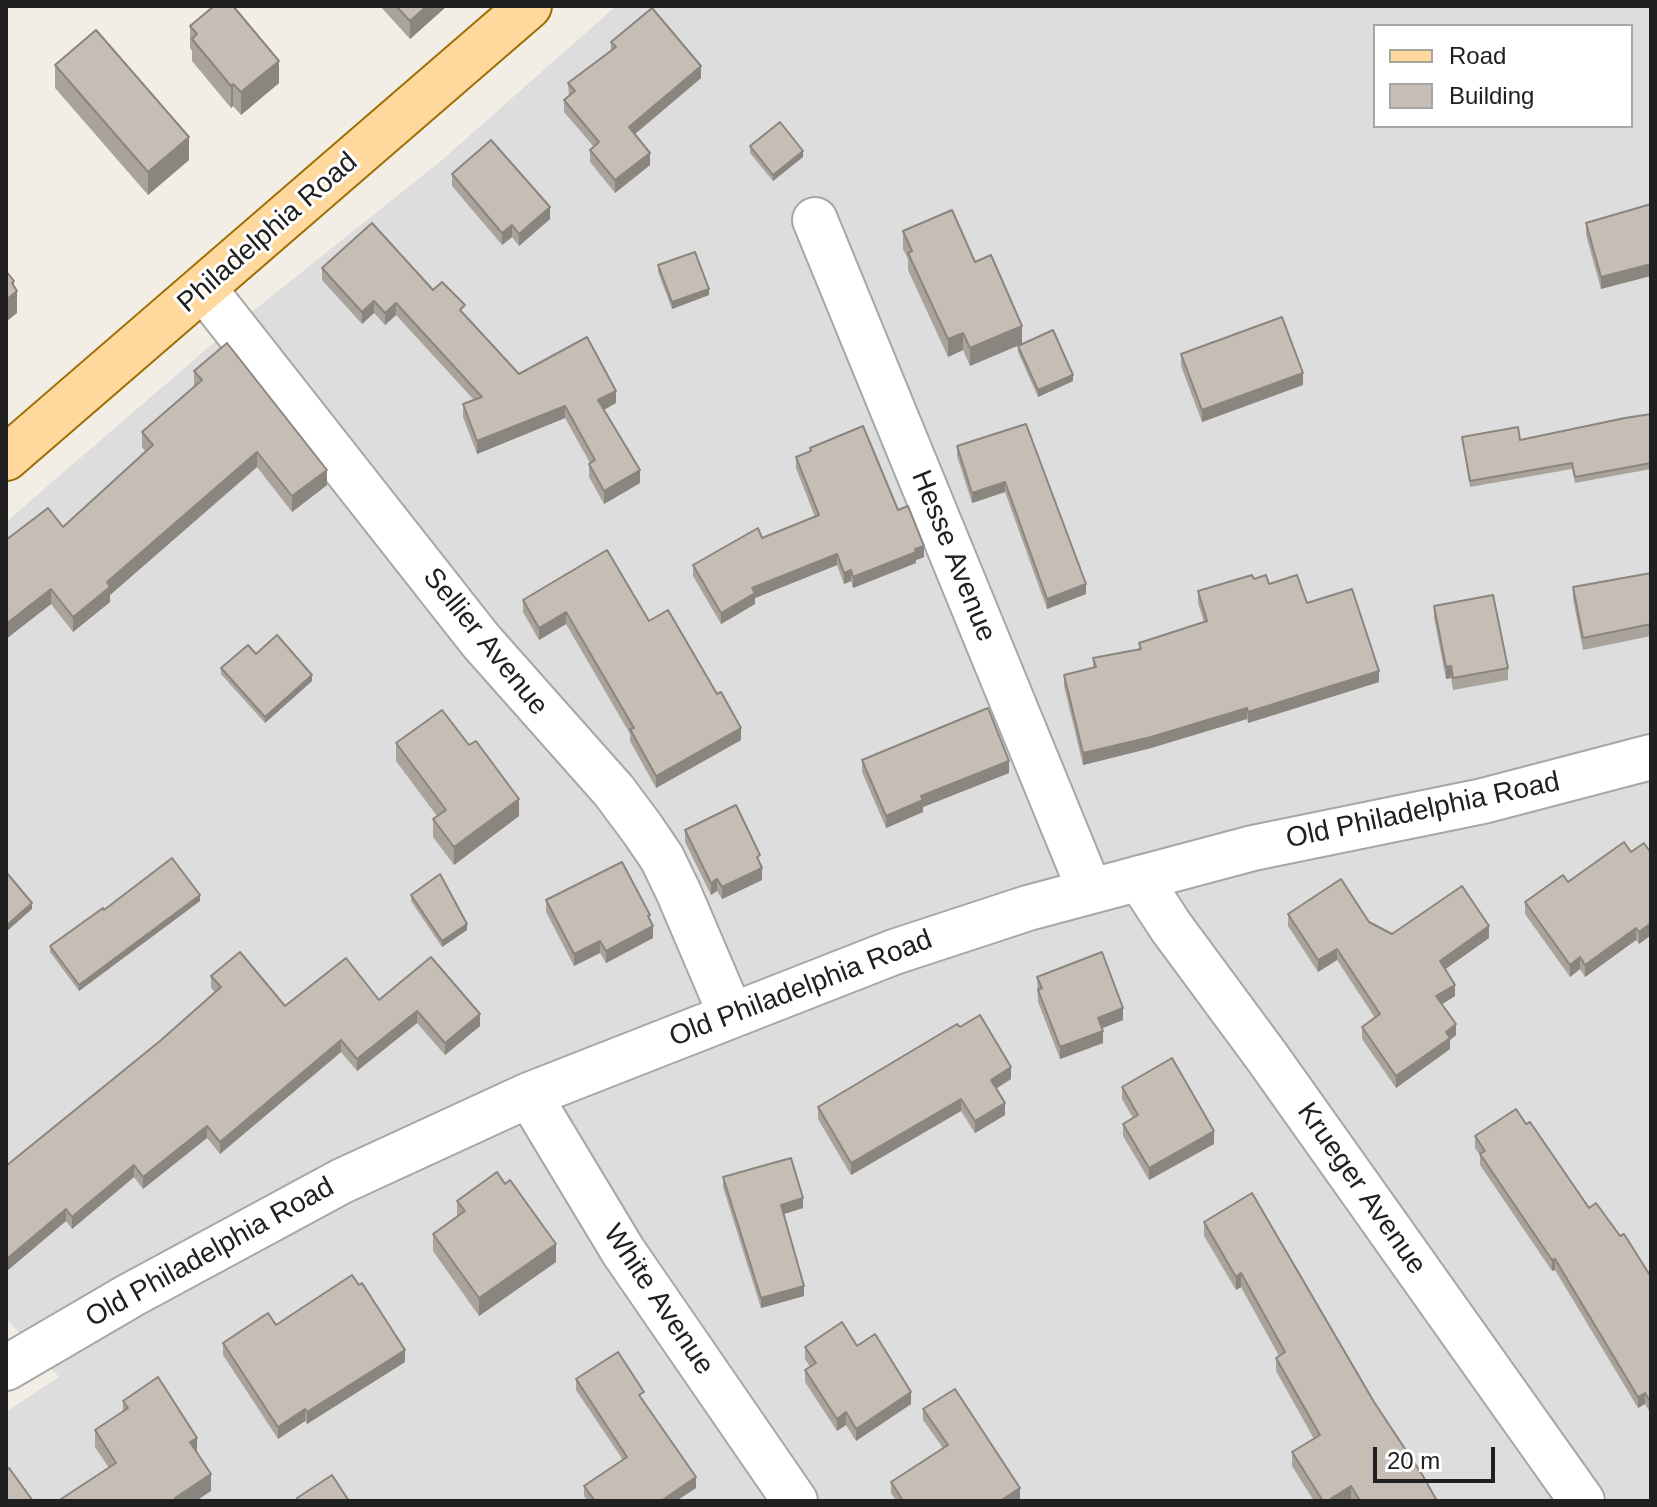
<!DOCTYPE html>
<style>
body{margin:0}
#map{position:relative;width:1657px;height:1507px;overflow:hidden;background:#f2eee6;font-family:Helvetica,sans-serif}
canvas{display:block}
.frame{position:absolute;inset:0;border:8px solid #202020;pointer-events:none}
.legend{position:absolute;left:1373px;top:24px;width:260px;height:104px;box-sizing:border-box;background:#fff;border:2px solid #a6a6a6;margin:0;padding:10px 14px;list-style:none;font-size:24px;color:#202020}
.legend li{display:flex;align-items:center;gap:16px;height:40px}
.legend b{width:40px;border:2px solid #a6a6a6}
.scale{position:absolute;left:1373px;top:1447px;width:122px;height:36px;box-sizing:border-box;border:4px solid #202020;border-top:0;padding-left:10px;font-size:24px;line-height:28px;white-space:nowrap;color:#202020;-webkit-text-stroke:6px #fff;paint-order:stroke}
</style>
<div id="map">
<canvas width="1657" height="1507"></canvas>
<div class="frame"></div>
<ul class="legend">
<li><b style="height:10px;background:#ffd89e"></b>Road</li>
<li><b style="height:22px;background:#c6beb5"></b>Building</li>
</ul>
<div class="scale">20 m</div>
</div>
<script>
const context = document.querySelector('canvas').getContext('2d');
context.lineJoin = 'round';
function fill(path, color) { context.fillStyle = color; context.fill(path, 'evenodd'); }
function strokePath(path, color, width, dash) { context.strokeStyle = color; context.lineWidth = width; context.lineCap = dash ? 'butt' : 'round'; context.setLineDash(dash || []); context.stroke(path); }
function write(font, color, halo, rows, align = 'center') {
  context.font = font + ' Helvetica,sans-serif'; context.lineWidth = 6; context.setLineDash([]); context.textBaseline = 'middle'; context.strokeStyle = halo; context.fillStyle = color; for (const [text, x, y, turn = 0] of rows) {
    context.save(); context.translate(x, y); context.rotate((+turn || 0) * Math.PI / 180); context.textAlign = isNaN(turn) ? turn : align; if (halo) context.strokeText(text, 0, 0); context.fillText(text, 0, 0); context.restore();
  }
}
fill(new Path2D(`
 M616 6H1651V1501H6V1412L59 1377 6 1318V522L218 339 442 160ZM1375 26H1631V126H1375Z`), '#dedddd');
const minor = new Path2D(`
 M815 220 1090 891
 M204 289 481 641 614 791 643 830 662 858 678 891 731 1015
 M1139 878 1171 927 1267 1057 1582 1501
 M529 1095 623 1251 795 1501
 M6 1368 131 1295 342 1181 529 1095 894 952 1028 908 1253 848 1483 801 1651 757`);
const major = new Path2D(`
 M6 458 529 6`);
strokePath(minor, '#a7a7a7', 48);
strokePath(major, '#9d6e00', 48);
strokePath(minor, '#fff', 44);
strokePath(major, '#ffd89e', 44);
fill(new Path2D(`
 M380 6H447L410 39Z
 M190 26 279 83 241 115 233 106 231 108 192 61V51L190 48Z
 M611 42 701 78 635 134 650 165 615 193 590 162V150L594 147 564 112V100L569 96 568 83 611 50Z
 M55 65 189 160 148 195 55 88Z
 M750 146 803 157 773 181 750 153Z
 M452 174 550 219 519 246 512 237 502 245 452 186Z
 M1651 204 1601 289 1586 235V223Z
 M903 231 975 262 970 366 963 350 948 357 908 270V259L903 249Z
 M658 265 709 295 672 309 658 272Z
 M322 268 433 290 465 316 519 374 616 403 604 410 640 483 604 504 589 477V464L590 463 565 418 477 454 463 417V404L474 400 396 315 385 325 374 313 362 324 322 280Z
 M1018 346 1073 381 1038 397 1018 352Z
 M1181 354 1303 385 1202 422 1181 366Z
 M194 371 327 485 292 512 257 467 110 595V602L73 632 51 604 6 639 63 527 145 451 142 447V432L194 386Z
 M1651 414V469L1575 483 1572 469 1470 487 1462 437 1520 440Z
 M1026 424 1086 594 1047 609 1005 492 972 503 957 456V446Z
 M810 448 898 510 924 557 916 560V563L853 588 851 581 844 584 837 565 755 598V604L721 624 693 576V565L815 517 796 468V457L810 451Z
 M1651 573V636L1583 650 1573 599V587Z
 M1254 579 1269 584 1307 603 1379 682 1248 723 1247 719 1151 748 1083 765 1064 686V675L1093 668V658L1139 650V643L1204 622 1198 603V591Z
 M523 600 649 621 717 694 741 740 656 788 630 741V734L566 624 539 640 523 612Z
 M1434 606 1508 668V680L1453 690 1451 678 1446 679 1434 618Z
 M256 654 312 681 265 723 221 674V668Z
 M396 743 519 816 454 865 433 837V819L437 816 396 761Z
 M862 760 1009 773 923 807V812L886 828 862 772Z
 M685 830 762 880 722 899 717 891 711 895 685 842Z
 M1631 852 1651 853V935L1639 944 1636 940 1585 977 1580 969 1570 977 1525 914V902Z
 M411 895 467 930 442 947 411 901Z
 M546 900 650 920 653 938 606 963 600 953 574 966 546 912Z
 M200 901 79 991 50 952V946L104 910Z
 M1288 914 1369 922 1392 934 1489 938 1445 969 1455 996 1442 1004 1456 1035 1450 1040V1049L1396 1088 1362 1039V1027L1375 1018 1337 960 1318 972 1288 926Z
 M211 976 285 1006 379 1000 480 1026 445 1055 417 1023 357 1071 341 1052 220 1154 207 1138 143 1189 134 1177 72 1229 66 1221 8 1270 6 1268V1166L160 1041 216 993 211 988Z
 M1037 977 1123 1020 1102 1028 1103 1043 1060 1059 1038 1002Z
 M1011 1079 996 1088 1005 1115 975 1133 961 1111 851 1175 818 1119V1107Z
 M1122 1087 1214 1144 1149 1180 1123 1136V1124L1133 1118 1122 1099Z
 M1526 1124 1589 1208 1620 1236 1651 1277V1414L1645 1404 1638 1408 1555 1270 1552 1271 1480 1165V1155L1475 1148V1136Z
 M723 1177 803 1208 783 1214 804 1296 761 1308 723 1187Z
 M457 1201 556 1262 479 1316 433 1251V1234L457 1216Z
 M1204 1222 1374 1402 1437 1501H1352L1351 1500 1350 1501H1314L1292 1466V1452L1314 1439 1276 1371V1358L1279 1356 1241 1287 1236 1290 1204 1236Z
 M276 1325 405 1362 307 1424 305 1421 278 1439 223 1355V1343Z
 M857 1346 911 1404 856 1441 846 1425 837 1431 805 1382V1370L810 1367 805 1359V1347Z
 M576 1379 644 1402 696 1488 676 1501H588L584 1496V1486L623 1460 576 1390Z
 M123 1401 197 1453 211 1491 109 1468 95 1447V1430L123 1411Z
 M923 1409 1020 1499 1016 1501H896L891 1493V1482L943 1448 923 1420Z`), '#aaa39c');
fill(new Path2D(`
 M427 6H447L410 39V21Z
 M279 61V83L241 115V92Z
 M701 66V78L629 139V127Z
 M233 84V106L231 108V86Z
 M189 137V160L148 195V172Z
 M803 151V157L773 181V175Z
 M650 153V165L615 193V180Z
 M550 207V219L519 246V234Z
 M512 225V237L502 245V233Z
 M1651 264V276L1601 289V277Z
 M14 281V293L17 291V313L6 322V300L12 283Z
 M709 289V295L672 309V302Z
 M374 301V313L362 324V312Z
 M396 303V315L385 325V313Z
 M1022 326V344L970 366V348Z
 M963 333V350L948 357V339Z
 M1303 373V385L1202 422V410Z
 M1073 375V381L1038 397V390Z
 M616 391V403L598 413V400Z
 M565 406V418L477 454V441Z
 M257 452V467L110 595V602L73 632V617L107 582Z
 M327 470V485L292 512V496Z
 M640 470V483L604 504V491Z
 M1005 482V492L972 503V493Z
 M924 546V557L916 560V563L853 588V577Z
 M837 554V565L755 598V604L721 624V613L752 588Z
 M851 570V581L844 584V573Z
 M1086 584V594L1047 609V599Z
 M51 589V604L6 639V624Z
 M566 612V624L539 640V628Z
 M1451 666V678L1446 679V667Z
 M1379 671V682L1248 723V712Z
 M312 675V681L265 723V717Z
 M1247 708V719L1151 748 1083 765V753Z
 M741 728V740L656 788V776Z
 M1009 761V773L923 807V812L886 828V816L921 796Z
 M519 799V816L454 865V847Z
 M762 868V880L722 899V887Z
 M717 879V891L711 895V883Z
 M200 895V901L79 991V985Z
 M32 903V909L6 932V926Z
 M1651 923V935L1639 944V932Z
 M467 924V930L442 947V941Z
 M653 926V938L606 963V951Z
 M1489 926V938L1440 973V961Z
 M1636 928V940L1585 977V965Z
 M600 941V953L574 966V954Z
 M1337 949V960L1318 972V960Z
 M1580 957V969L1570 977V965Z
 M1455 985V996L1436 1008V996Z
 M1123 1008V1020L1098 1030V1018Z
 M417 1011V1023L357 1071V1059Z
 M480 1014V1026L445 1055V1043Z
 M1456 1024V1035L1450 1040V1049L1396 1088V1076Z
 M1103 1031V1043L1060 1059V1047Z
 M341 1040V1052L220 1154V1142Z
 M1011 1067V1079L991 1092V1080Z
 M961 1099V1111L851 1175V1163Z
 M1005 1103V1115L975 1133V1121Z
 M207 1126V1138L143 1189V1177Z
 M1214 1131V1144L1149 1180V1168Z
 M134 1165V1177L72 1229V1217Z
 M803 1198V1208L781 1215V1205Z
 M66 1209V1221L8 1270V1258Z
 M556 1244V1262L479 1316V1298Z
 M1555 1259V1270L1552 1271V1260Z
 M1241 1273V1287L1236 1290V1277Z
 M804 1286V1296L761 1308V1298Z
 M405 1350V1362L307 1424V1412Z
 M911 1392V1404L856 1441V1429Z
 M1645 1393V1404L1638 1408V1397Z
 M305 1409V1421L278 1439V1427Z
 M846 1412V1425L837 1431V1419Z
 M197 1438V1455L190 1442Z
 M211 1474V1491L196 1501H173L175 1498Z
 M696 1477V1488L676 1501H661Z
 M1351 1486V1500L1350 1501H1327Z
 M1020 1488V1499L1016 1501H1000Z`), '#8b857f');
const building = new Path2D(`
 M214 6H233L279 61 241 92 233 84 231 86 192 39 197 34 190 26Z
 M396 6H427L410 21Z
 M652 8 701 66 629 127 650 153 615 180 590 150 599 142 564 100 575 91 568 83 616 47 611 42Z
 M96 30 189 137 148 172 55 65Z
 M780 122 803 151 773 175 750 146Z
 M491 140 550 207 519 234 512 225 502 233 452 174Z
 M1651 204V264L1601 277 1586 223Z
 M952 210 975 262 991 255 1022 326 970 348 963 333 948 339 908 253 912 251 903 231Z
 M372 223 433 290 442 282 465 305 460 310 519 374 587 337 616 391 598 400 640 470 604 491 589 464 595 460 565 406 477 441 463 404 482 397 396 303 385 313 374 301 362 312 322 268Z
 M695 252 709 289 672 302 658 265Z
 M6 271 14 281 12 283 17 291 6 300Z
 M1282 317 1303 373 1202 410 1181 354Z
 M1053 330 1073 375 1038 390 1018 346Z
 M227 343 327 470 292 496 257 452 107 582 110 587 73 617 51 589 6 624V540L48 508 63 527 153 445 142 432 202 380 194 371Z
 M1651 414V463L1575 477 1572 463 1470 481 1462 437 1518 427 1520 440 1625 418Z
 M1026 424 1086 584 1047 599 1005 482 972 493 957 446Z
 M863 426 898 510 908 506 924 546 915 549 916 552 853 577 851 570 844 573 837 554 752 588 755 593 721 613 693 565 758 528 762 538 819 515 796 457 811 451 810 448Z
 M607 550 649 621 668 610 717 694 721 692 741 728 656 776 630 729 634 728 566 612 539 628 523 600Z
 M1651 573V624L1583 638 1573 587Z
 M1252 575 1254 579 1266 575 1269 584 1297 575 1307 603 1352 589 1379 671 1248 712 1247 708 1151 737 1083 753 1064 675 1096 667 1093 658 1141 649 1139 643 1207 621 1198 591Z
 M1493 595 1508 668 1453 678 1451 666 1446 667 1434 606Z
 M277 635 312 675 265 717 221 668 248 645 256 654Z
 M988 708 1009 761 921 796 923 800 886 816 862 760Z
 M442 710 469 745 476 741 519 799 454 847 433 819 446 810 396 743Z
 M736 805 760 855 757 857 762 868 722 887 717 879 711 883 685 830Z
 M1624 842 1631 852 1644 843 1651 853V923L1639 932 1636 928 1585 965 1580 957 1570 965 1525 902 1563 875 1568 882Z
 M172 858 200 895 79 985 50 946 103 908 104 910Z
 M622 862 650 915 648 916 653 926 606 951 600 941 574 954 546 900Z
 M6 872 32 903 6 926Z
 M440 874 467 924 442 941 411 895Z
 M1341 879 1369 922 1392 934 1462 886 1489 926 1440 961 1455 985 1436 996 1456 1024 1446 1032 1450 1038 1396 1076 1362 1027 1380 1014 1337 949 1318 960 1288 914Z
 M240 952 285 1006 346 958 379 1000 431 957 480 1014 445 1043 417 1011 357 1059 341 1040 220 1142 207 1126 143 1177 134 1165 72 1217 66 1209 8 1258 6 1256V1166L160 1041 221 987 211 976Z
 M1102 952 1123 1008 1098 1018 1103 1031 1060 1047 1038 990 1042 988 1037 977Z
 M980 1015 1011 1067 991 1080 1005 1103 975 1121 961 1099 851 1163 818 1107 957 1024 960 1027Z
 M1172 1058 1214 1131 1149 1168 1123 1124 1138 1115 1122 1087Z
 M1516 1109 1526 1124 1530 1122 1589 1208 1596 1203 1620 1236 1624 1234 1651 1277V1403L1645 1393 1638 1397 1555 1259 1552 1260 1480 1154 1485 1151 1475 1136Z
 M791 1158 803 1198 781 1205 804 1286 761 1298 723 1177Z
 M497 1172 505 1184 510 1180 556 1244 479 1298 433 1234 465 1211 457 1201Z
 M1252 1193 1374 1402 1423 1476 1437 1501H1360L1351 1486 1327 1501H1323L1292 1452 1320 1435 1276 1358 1285 1352 1241 1273 1236 1277 1204 1222Z
 M352 1275 359 1285 362 1283 405 1350 307 1412 305 1409 278 1427 223 1343 268 1313 276 1325Z
 M842 1322 857 1346 875 1334 911 1392 856 1429 846 1412 837 1419 805 1370 816 1363 805 1347Z
 M618 1352 644 1392 639 1395 696 1477 661 1501H595L584 1486 627 1457 576 1379Z
 M158 1377 197 1438 190 1442 211 1474 175 1498 176 1499 173 1501H58L116 1463 95 1430 128 1408 123 1401Z
 M955 1389 1020 1488 1000 1501H903L891 1482 948 1445 923 1409Z
 M9 1468 33 1501H6V1470Z
 M332 1475 349 1501H299L297 1498Z`);
fill(building, '#c6beb5');
strokePath(building, '#8b857f', 2);
write('28px', '#202020', '#fff', [
 ["Philadelphia Road",268,233,-41],
 ["Hesse Avenue",953,556,68],
 ["Sellier Avenue",485,642,51],
 ["Old Philadelphia Road",1423,811,-12],
 ["Old Philadelphia Road",801,989,-21],
 ["Krueger Avenue",1361,1189,55],
 ["Old Philadelphia Road",210,1253,-29],
 ["White Avenue",658,1300,56]
]);
</script>
